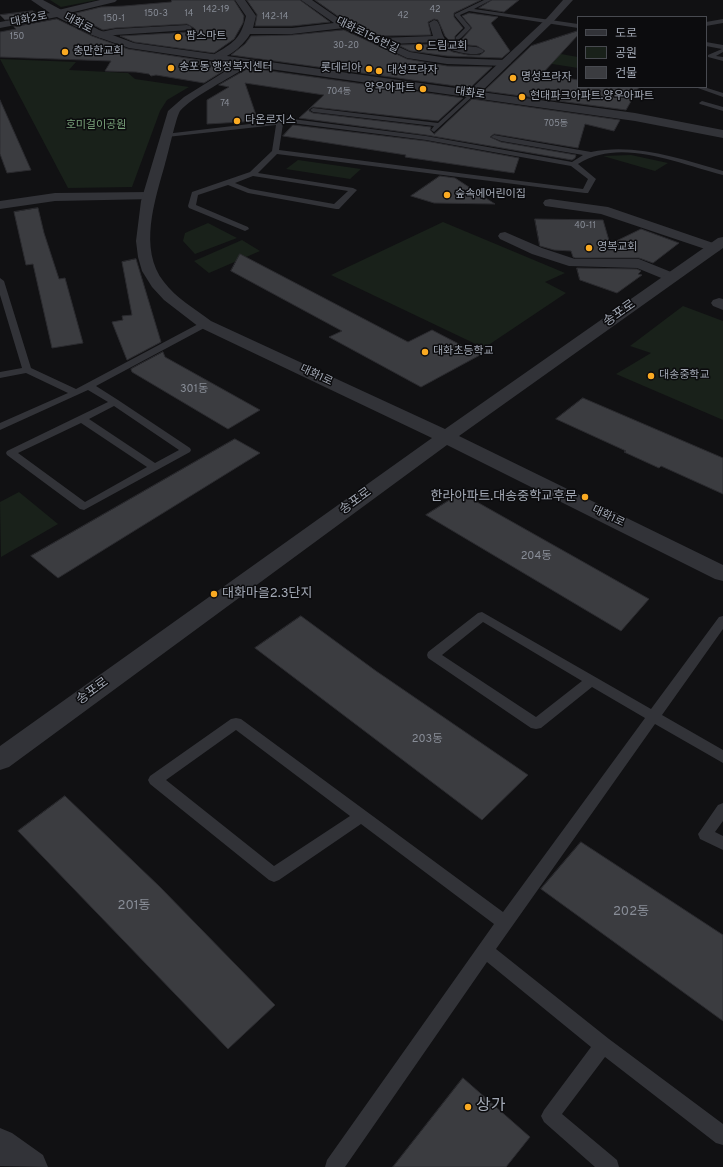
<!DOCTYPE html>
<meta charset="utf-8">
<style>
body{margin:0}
#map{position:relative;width:723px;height:1167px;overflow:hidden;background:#111113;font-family:Overpass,"Noto Sans KR",sans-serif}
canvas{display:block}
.legend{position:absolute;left:577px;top:16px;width:130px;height:72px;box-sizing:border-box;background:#0c0c0e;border:1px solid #484a50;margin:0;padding:5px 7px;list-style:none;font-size:12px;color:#a2a8b4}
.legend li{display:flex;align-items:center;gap:8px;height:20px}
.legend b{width:20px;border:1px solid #484a50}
</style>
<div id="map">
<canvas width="723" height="1167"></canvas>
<ul class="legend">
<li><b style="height:5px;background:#323338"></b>도로</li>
<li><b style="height:11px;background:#19211a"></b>공원</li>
<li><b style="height:11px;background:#3b3c40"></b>건물</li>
</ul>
</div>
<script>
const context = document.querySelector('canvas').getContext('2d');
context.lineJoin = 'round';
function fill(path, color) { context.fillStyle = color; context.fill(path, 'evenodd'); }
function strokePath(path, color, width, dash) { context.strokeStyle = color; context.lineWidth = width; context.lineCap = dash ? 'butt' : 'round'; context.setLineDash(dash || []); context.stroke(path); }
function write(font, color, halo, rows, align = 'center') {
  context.font = font + ' Overpass,"Noto Sans KR",sans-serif'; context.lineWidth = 3; context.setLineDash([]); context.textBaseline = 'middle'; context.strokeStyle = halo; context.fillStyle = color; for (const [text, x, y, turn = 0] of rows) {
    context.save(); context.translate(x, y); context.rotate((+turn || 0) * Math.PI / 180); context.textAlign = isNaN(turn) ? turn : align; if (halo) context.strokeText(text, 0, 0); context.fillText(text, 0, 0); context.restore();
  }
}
fill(new Path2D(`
 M50 0H97L61 7Z
 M555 53 578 57V68L546 63Z
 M0 59 76 62 69 70 128 73 135 79 189 87 167 100 160 111 132 187 68 188Z
 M631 155 668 163 655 171 603 156Z
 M298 160 361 169 350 179 286 169Z
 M443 222 565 273 545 282 566 293 484 348 331 275Z
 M208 223 237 238 195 254 183 241 185 233Z
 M242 240 260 251 209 273 194 261Z
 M683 306 723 321V420L616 374 651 353 630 346Z
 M19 492 58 524 1 557 0 502Z`), '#19211a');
const building = new Path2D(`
 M172 0H234L244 16 243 23 234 39 214 53 134 42 120 36 190 32 194 28 187 24 115 28 103 30 72 14 101 7 124 6 171 2Z
 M247 0H300L330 22 292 26H255L257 15Z
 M315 0H481L454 13V17L463 28 455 36V40H461L472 28 462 16 469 13 498 17 491 23 510 51 502 58 447 56 410 51 398 45 436 44 453 52 468 55H480L485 51 477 46 460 44 450 41 445 36 438 20 434 19 428 22 431 35 380 36 339 17Z
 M492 0H519L504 12 479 8Z
 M33 11 37 14 5 20 0 15Z
 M57 19 92 36 128 49 233 65 204 83 156 75 151 76 149 74 136 72 105 71 111 61 0 57V32L16 29 14 27Z
 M344 30 407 59 447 66 492 67 470 88 231 55 245 44 251 36 292 35Z
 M578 31V35L542 74 578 80V87H639L626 110 484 91 531 46Z
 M249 68 463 98 438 121 313 107 309 109 324 95 245 83 258 121 207 124V100L229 87 219 85Z
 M472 99 620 120 614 131 585 124 578 148 494 134 490 137 501 142 576 155 575 158 572 160 426 135 299 118 309 109V111L313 113 431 127 430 130 434 134Z
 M0 100 31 170 7 173 0 154Z
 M293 125 426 141 519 158 514 173 405 157 406 155 283 136Z
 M440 176 455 178 495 204 434 203 411 196Z
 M38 208 44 233 59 279 65 278 83 343 52 348 33 264 26 265 14 212Z
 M535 219 603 220 610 244 641 229 679 243 653 263 639 258H575L573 257 571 251 554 250 540 246Z
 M240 254 408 342 432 330 480 355 421 387 329 337 342 331 231 271Z
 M136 259 161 342 127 360 112 322 123 320 122 316 132 315 122 262Z
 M577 268 637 269 641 271 638 274 642 275 617 293 580 280Z
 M163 352 165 357 260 410 228 429 132 372 131 369Z
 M583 398 723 458V494L661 466 659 468 624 452 626 451 556 419Z
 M235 439 260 453 58 578 31 556Z
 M461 493 649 599 621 631 426 515Z
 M301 616 376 671 528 775 482 820 255 648Z
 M65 796 160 887 275 1005 228 1049 18 831Z
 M581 842 723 935V1021L541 889Z
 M463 1078 530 1137 506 1167H393Z`);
fill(building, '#3b3c40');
strokePath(building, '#2b2b2f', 1);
fill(new Path2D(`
 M484 0H491L474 9 578 24V28L469 11 460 15 471 28 460 39H456V37L465 28 455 16V14Z
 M723 19V23L706 26V22Z
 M706 42 723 45V52L716 56 723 57V61L708 57V55L722 49 706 46Z
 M695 87H704L723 93V97Z
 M472 92 475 94 474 95 434 132 431 130 434 126 313 112 310 110 313 108 438 123Z
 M702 101 723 107V111L700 104 699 103Z
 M292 119 426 136 572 162 583 155 501 141 491 137 494 135 591 152C636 143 680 159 723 171V175C678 164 621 137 578 164L596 179 588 193H585L277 154 258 173 353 188 357 190 339 209H336L248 193 228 185 198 195 196 205 248 227 249 229 245 231 189 208 188 206 192 192 250 172 272 151 276 125 167 137 165 136V134ZM292 123 426 140 571 166 588 179 583 189 279 150 283 124ZM253 176 348 191 334 204 250 189 235 183Z
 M0 278 4 281 31 368 76 389 202 322H208L209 324 208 326 96 386 118 400 190 448 191 450 190 452 84 510 80 509 7 455 6 453 7 451 108 402 88 390 0 430V423L68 393 26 373 0 378V372L22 368 0 295ZM114 406 179 450 155 463 89 419ZM81 423 147 467 85 502 18 453Z
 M482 612 651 709 719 617 723 616V629L662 715 723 750V763L655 724 496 949 609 1039 723 1124V1145L716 1143 605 1057 562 1114 617 1160 619 1167H595L544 1122 541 1116 544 1110 591 1047 487 962 345 1167H325L327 1160 494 924 361 824 279 880 274 882 269 880 150 784 148 780 150 776 231 719 236 718 241 719 503 912 645 718 592 687 541 728 536 729 531 728 428 658 427 655 428 652 478 613ZM483 622 582 681 536 717 442 655ZM236 730 350 816 274 866 166 780Z
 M723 803V821L715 832 723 836V850L700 839 698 834 718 805Z`), '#323338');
fill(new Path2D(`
 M100 0H117L115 2 57 16 52 13 54 11Z
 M235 0H245L256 16 253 28H292L334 23 301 0H312L338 18 380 38 433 36 429 23 434 20 437 21C441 26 441 34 445 39 456 51 476 42 484 51 477 59 444 50 437 42L392 44 410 52 447 58 506 60 511 63 506 66 447 64 407 58 344 28 292 34H250C245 44 225 62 213 59L212 57 213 55C233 43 241 39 246 16Z
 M187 25 190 26 192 28 190 30 115 35 100 38 95 35 96 33 115 29Z
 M149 192 154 193 156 196 154 199 55 201 0 209V201L55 193Z
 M550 199 608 207 719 245 721 248 719 251 714 252 601 214 545 206 543 203 545 200Z
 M505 232 542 248 575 259H639L676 274 679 277 676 280 671 282 637 268 569 266 532 254 500 239 498 236 500 233Z
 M719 298 723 299V310L713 306 711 303 713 300Z`), '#323338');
fill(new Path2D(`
 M31 0H43L99 30 134 43 470 90 547 18 563 0H573L553 22 481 92 635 113 723 130V138L635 121 249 66C231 77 192 97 180 111 176 117 168 155 165 164 155 200 138 249 164 282 176 298 195 309 211 321L445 429 718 238 723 237V248L459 436 723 565V581L715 579 447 445 9 767 0 770V746L432 438 199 327 164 300 152 287 142 271 138 257 136 241 141 201 168 111 184 97 237 64 129 48 92 35 57 17 0 28V22L50 13Z
 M0 1128 12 1133 43 1155 48 1167 0 1166Z`), '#323338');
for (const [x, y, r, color] of [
 [178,37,4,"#faaa22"],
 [419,47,4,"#faaa22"],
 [65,52,4,"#faaa22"],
 [171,68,4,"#faaa22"],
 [369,69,4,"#faaa22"],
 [379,71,4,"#faaa22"],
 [513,78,4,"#faaa22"],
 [423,89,4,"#faaa22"],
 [522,97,4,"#faaa22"],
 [237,121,4,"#faaa22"],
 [447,195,4,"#faaa22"],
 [589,248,4,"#faaa22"],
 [425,352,4,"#faaa22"],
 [651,376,4,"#faaa22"],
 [585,497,4,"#faaa22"],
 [214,594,4,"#faaa22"],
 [468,1107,4,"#faaa22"]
]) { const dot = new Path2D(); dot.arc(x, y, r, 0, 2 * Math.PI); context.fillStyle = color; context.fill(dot); strokePath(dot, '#0c0c0e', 1.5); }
write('9px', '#888d97', null, [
 ["142-19",216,10],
 ["42",435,10],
 ["150-3",156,14],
 ["14",189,14],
 ["42",403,16],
 ["142-14",275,17],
 ["150-1",114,19],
 ["150",17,37],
 ["30-20",346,46],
 ["704동",339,92],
 ["74",225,104],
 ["705동",556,124],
 ["40-11",585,226]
]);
write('11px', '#a2a8b4', '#0c0c0e', [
 ["대화2로",29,20,-11],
 ["대화로",78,24,28],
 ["대화로156번길",367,36,26],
 ["대화로",470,94,8],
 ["대화1로",316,376,25],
 ["대화1로",608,517,26]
]);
write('11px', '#a2a8b4', '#0c0c0e', [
 ["팜스마트",186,37],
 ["드림교회",427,47],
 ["충만한교회",73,52],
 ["송포동 행정복지센터",179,68],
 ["롯데리아",361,69,"right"],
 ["대성프라자",387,71],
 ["명성프라자",521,78],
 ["양우아파트",415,89,"right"],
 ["현대파크아파트.양우아파트",530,97],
 ["다온로지스",245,121],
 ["숲속에어린이집",455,195],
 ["영복교회",597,248],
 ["대화초등학교",433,352],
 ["대송중학교",659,376]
], 'left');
write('11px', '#78a179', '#0c0c0e', [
 ["호미걸이공원",96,126]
]);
write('11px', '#888d97', null, [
 ["301동",194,390],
 ["204동",536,557],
 ["203동",427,740]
]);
write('13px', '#a2a8b4', '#0c0c0e', [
 ["송포로",620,314,-35],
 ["송포로",356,502,-36],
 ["송포로",93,692,-36]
]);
write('13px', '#a2a8b4', '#0c0c0e', [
 ["한라아파트.대송중학교후문",577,497],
 ["대화마을2.3단지",222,594,"left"]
], 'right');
write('13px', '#888d97', null, [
 ["201동",134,906],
 ["202동",631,912]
]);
write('16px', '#a2a8b4', '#0c0c0e', [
 ["상가",476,1107]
], 'left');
</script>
